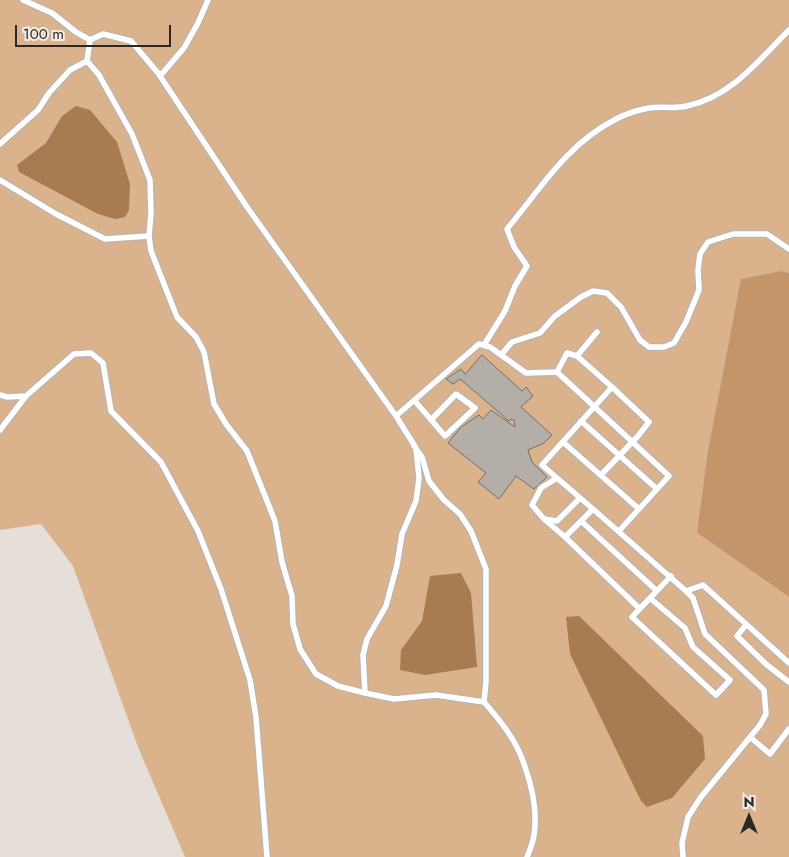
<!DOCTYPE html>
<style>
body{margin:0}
#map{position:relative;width:789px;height:857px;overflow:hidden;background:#e6dfd9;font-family:Jost,sans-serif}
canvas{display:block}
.north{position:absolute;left:724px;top:792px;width:50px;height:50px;-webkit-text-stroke:4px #f3ece6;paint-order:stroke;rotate:0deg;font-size:14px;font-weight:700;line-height:20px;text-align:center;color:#2a2825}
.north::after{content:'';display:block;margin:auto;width:18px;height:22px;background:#2a2825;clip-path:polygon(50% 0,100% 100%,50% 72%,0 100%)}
.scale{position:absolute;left:15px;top:25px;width:156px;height:22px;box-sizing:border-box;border:2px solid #2a2825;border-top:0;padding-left:6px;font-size:15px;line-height:18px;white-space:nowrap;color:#2a2825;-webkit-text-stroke:4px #f3ece6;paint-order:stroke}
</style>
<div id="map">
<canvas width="789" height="857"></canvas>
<div class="north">N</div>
<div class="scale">100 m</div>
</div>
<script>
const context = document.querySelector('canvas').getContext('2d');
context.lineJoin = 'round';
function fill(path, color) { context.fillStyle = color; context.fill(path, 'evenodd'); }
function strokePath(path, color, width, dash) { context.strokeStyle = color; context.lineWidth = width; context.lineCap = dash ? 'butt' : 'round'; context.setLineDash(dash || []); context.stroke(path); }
fill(new Path2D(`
 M0 0H789V273L782 271 697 533 789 597V857H185L138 747 73 566 41 524 0 530Z`), '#dab28c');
fill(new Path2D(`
 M782 271 789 273V597L697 533 708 451 741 279Z`), '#c3966a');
fill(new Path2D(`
 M76 106 90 110 117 142 130 184 129 210 125 217 115 219 98 214 19 172 17 165 46 143 62 116Z
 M461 573 471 593 477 667 425 675 400 670 401 650 422 621 430 576Z
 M579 616 703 736 705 759 672 798 647 807 641 801 570 654 566 617Z`), '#a77c50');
const building = new Path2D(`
 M482 355 522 391 526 387 533 396 521 407 552 435 544 443 528 450 532 462 547 477 534 489 516 476 499 499 478 482 486 473 448 443 461 427 479 415 483 419 491 410 515 427 514 420 511 419 509 421 460 379 453 384 446 379 461 369 465 374Z`);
fill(building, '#b4aea8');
strokePath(building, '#746e68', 1);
const lane = new Path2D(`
 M23 0 52 13 76 32 90 40
 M160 76 184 48 198 23 208 0
 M0 144 38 110 49 93 70 70 87 61
 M0 180 56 214 105 239 149 236
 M597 332 577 356 612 387
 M484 345 505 311 515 286 527 266 514 247 507 229C542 187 566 145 616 119 625 114 639 110 649 108 661 106 675 109 687 106 731 97 759 60 789 30
 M501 355 512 342 540 333 555 316 581 297 593 291 607 293 621 307 640 340 649 347H664L674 343 686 322 699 290 698 270 700 254 708 242 733 234H767L789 249
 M557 372 567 353 577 356
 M0 395 7 397 26 396
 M414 400 445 436 475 408 456 394 431 420
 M396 416 479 344 490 347 526 373 557 372 669 476 619 531
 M581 421 657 489
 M0 430 26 396 74 354 91 353 103 363 111 411 161 462 198 531 221 589 250 680 256 717 267 857
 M563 442 639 509
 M557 478 542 465 612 387 649 422 638 436 601 475
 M580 498 557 521 544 519 532 505 541 488 557 478 593 509 686 591 693 598 705 634 764 690 766 714 760 725 701 797 688 817 682 843 683 857
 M593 509 581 521 657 591
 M544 519 565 537
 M581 521 565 537 640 609
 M686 591 703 585 789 663
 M650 598 685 628 693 647 730 680 716 695 632 617C645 603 658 590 671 576
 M746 625 737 636 767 665 789 682
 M365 693 338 686 316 674 300 649 293 624 292 596 282 562 275 521 247 451 226 424 214 404 204 352 196 337 177 317 151 251 149 236 151 213 150 180 132 134 99 75 87 61 90 40 103 34 131 41 158 73 247 207 396 416 416 448 419 478 416 501 402 534 397 565 386 606 367 639 363 655 365 693 394 699 436 695 484 702 486 682V569L471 531 460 514 444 500 429 481 422 457 414 446
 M484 702C498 718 513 736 521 756 530 779 538 810 534 835 533 842 530 850 527 857
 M750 737 770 754 789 729`);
strokePath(lane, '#bcb5b0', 8);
strokePath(lane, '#fff', 5.5);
</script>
